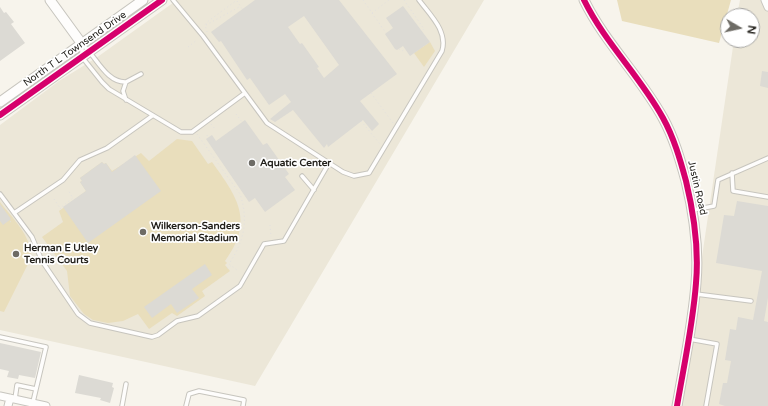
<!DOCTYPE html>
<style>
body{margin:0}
#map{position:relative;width:768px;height:406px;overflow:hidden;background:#f7f4ec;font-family:"Varela Round",sans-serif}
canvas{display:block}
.north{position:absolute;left:720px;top:8px;width:40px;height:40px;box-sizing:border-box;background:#fff;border:1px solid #a7a6a4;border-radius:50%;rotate:99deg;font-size:11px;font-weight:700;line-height:16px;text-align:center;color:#23211c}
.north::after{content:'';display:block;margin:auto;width:14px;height:18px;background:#6d6b65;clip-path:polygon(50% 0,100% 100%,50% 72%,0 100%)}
</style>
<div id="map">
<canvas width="768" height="406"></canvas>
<div class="north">N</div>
</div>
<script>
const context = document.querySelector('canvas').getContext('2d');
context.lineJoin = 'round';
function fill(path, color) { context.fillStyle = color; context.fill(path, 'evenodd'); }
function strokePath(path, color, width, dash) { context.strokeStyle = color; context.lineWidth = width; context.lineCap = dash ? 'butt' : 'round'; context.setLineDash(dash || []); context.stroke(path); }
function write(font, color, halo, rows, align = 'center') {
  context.font = font + ' "Varela Round",sans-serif'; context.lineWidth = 3.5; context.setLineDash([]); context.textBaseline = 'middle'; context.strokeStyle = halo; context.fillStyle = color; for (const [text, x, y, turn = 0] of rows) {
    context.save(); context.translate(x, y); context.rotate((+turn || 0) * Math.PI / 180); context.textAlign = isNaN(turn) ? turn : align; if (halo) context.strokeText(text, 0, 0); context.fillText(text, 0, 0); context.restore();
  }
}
fill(new Path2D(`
 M177 0H484L255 386 0 330V125L59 81 96 58Z
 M740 0H768V406H680L734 40H752V16H737Z`), '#ece7d8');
fill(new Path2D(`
 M617 0H731L719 43 622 21Z
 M430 42 435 51 424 67 414 53Z
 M177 139 192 141 208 164 212 162C237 197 255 220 225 261L227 263 225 265 230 271 202 291 205 296 177 316 172 313 149 329 138 314 123 321 108 323 93 320 84 314 70 296 67 271 42 237 63 222 59 211 86 191 80 182 82 181 80 178 102 162 104 164 106 163 112 171 141 153 149 161Z
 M0 202C13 219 32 236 31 258L4 312 0 311Z`), '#e9debc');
fill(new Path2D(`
 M255 0H339L397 74 360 101 379 124 372 131 363 120 328 147 327 144 324 148 293 110 275 122 270 119 291 102 285 94 269 105 250 78 247 80 221 41 219 42 211 32ZM304 16 339 65 324 78 317 68 319 67 302 43 300 44 288 27Z
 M403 6 430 42 410 56 403 46 397 50 395 49 385 34 393 28 386 18Z
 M0 7 4 13 6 12 14 22 11 24 25 43 0 61Z
 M762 71 768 72V88L760 86Z
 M245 120 263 145 267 143 289 174 285 177 295 190 265 212 255 198 249 202 206 139 212 135 216 141Z
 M135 155 161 191 88 243 63 207 86 191 80 182 82 181 80 178 102 162 104 164 106 163 112 172Z
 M737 201 768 206V298L764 321 768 322V406H725L719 404 723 383H727L731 361 725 360 730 329 736 330 738 317 753 320 762 271 716 263 724 215 734 216Z
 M0 204 11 219 3 225 0 221Z
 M205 264 212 275 192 289 199 298 177 313 171 304 152 318 144 307Z
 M0 343 41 352 35 378 19 375 18 379 7 377 9 371 0 369Z
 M79 375 113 383 112 387 114 388 110 403 100 400 101 398 75 393Z`), '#dcdad4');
const service = new Path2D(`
 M173 0 203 36 267 123 343 172 354 176 369 173 442 51C448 31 430 15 419 0
 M141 74 126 82C106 83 96 56 82 44V57L102 82 109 89 181 132H192L245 93
 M126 100 123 91 126 82
 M732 173 733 191 768 197
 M302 176 314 190
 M0 194 32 237 42 261 78 314 90 323 152 337 158 335 177 321 198 316 240 286 264 244 284 241 329 163
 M693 210 714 206 718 180 768 158
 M14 213 63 180 80 160 107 148 152 116
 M696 294 751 301
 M0 337 46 347 33 402
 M689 339 717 344 706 406
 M15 399 17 385 36 389
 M122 406 126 384
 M186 406 189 394 199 391 244 400 243 406`);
const minor = new Path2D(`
 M765 0 768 7
 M0 396 46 406
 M8 406 10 398`);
const tertiary = new Path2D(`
 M50 0 82 44
 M584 0C605 43 640 76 663 118 674 138 680 159 686 181 694 214 699 249 696 283 693 324 684 365 677 406
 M0 102 143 0
 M0 115 162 0`);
strokePath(service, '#c7c5be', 5.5);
strokePath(minor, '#c7c5be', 9);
strokePath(tertiary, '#c7c5be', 11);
strokePath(new Path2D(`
 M363 0 386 33
 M404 0 424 29 423 30
 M237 1 243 10
 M372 13 389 0
 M206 25 241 6
 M207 32 205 25 207 22 237 0
 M188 47 197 40
 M399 49 402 51 405 49
 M371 93 393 123
 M236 114 242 122
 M361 121 380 144
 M211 124 215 129
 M197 134 240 194C249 221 244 241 229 264L237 270
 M207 135 208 137
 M54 199 60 208
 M61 209 60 208 73 198 68 190
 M10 222 13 220
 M270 225 271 237
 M227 268 231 266`), '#e3e1df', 1, [1, 3]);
strokePath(service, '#fefdfc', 3.5);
strokePath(minor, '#fefdfc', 7);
strokePath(tertiary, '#fefdfc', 9);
strokePath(new Path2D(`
 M584 0C605 43 640 76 663 118 674 138 680 159 686 181 694 214 699 249 696 283 693 324 684 365 677 406
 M0 115 162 0`), '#d6006c', 6);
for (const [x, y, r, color] of [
 [252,163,4,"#6d6b65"],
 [143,232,4,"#6d6b65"],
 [16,254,4,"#6d6b65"]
]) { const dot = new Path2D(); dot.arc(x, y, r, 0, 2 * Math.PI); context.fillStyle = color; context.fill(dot); strokePath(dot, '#fff', 1.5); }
write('10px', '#23211c', '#fff', [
 ["North T L Townsend Drive",75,49,-35],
 ["Justin Road",697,188,77]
]);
write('bold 10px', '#23211c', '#fff', [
 ["Aquatic Center",260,163],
 ["Wilkerson-Sanders",151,226],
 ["Memorial Stadium",151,238],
 ["Herman E Utley",24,248],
 ["Tennis Courts",24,260]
], 'left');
</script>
